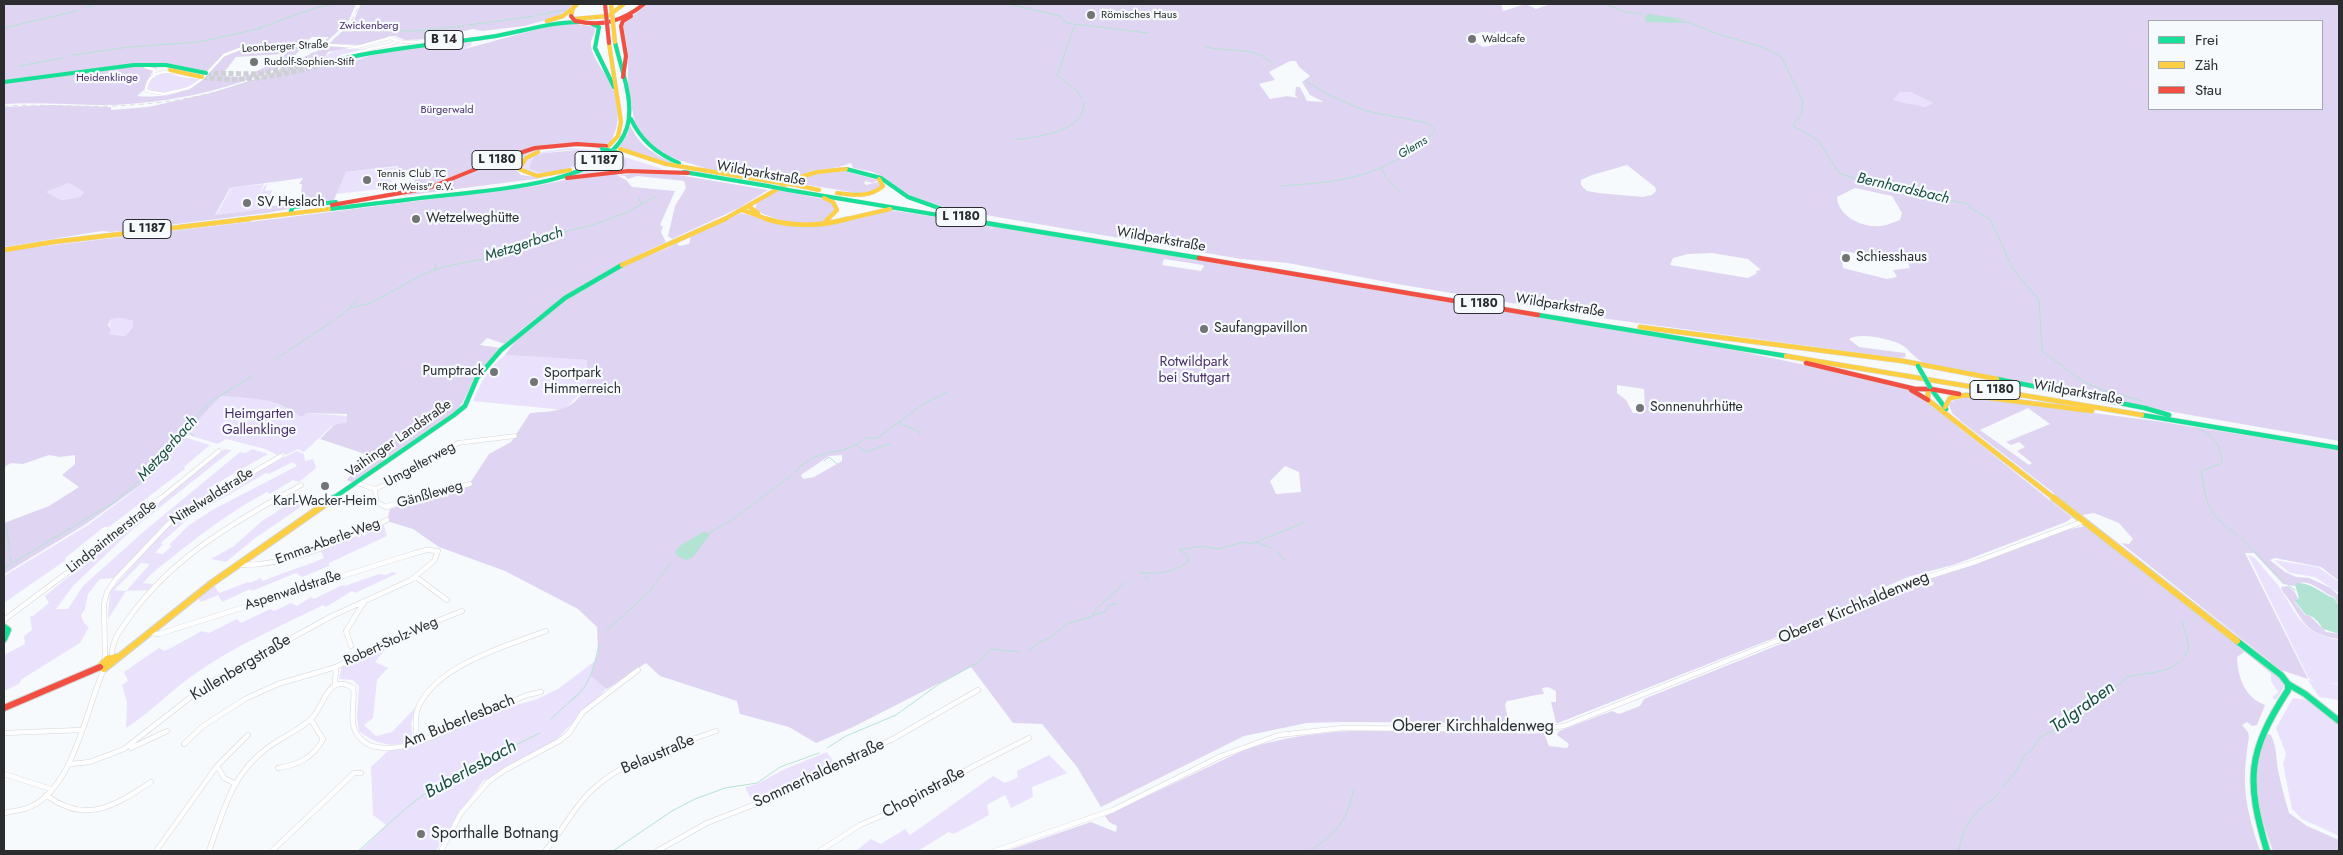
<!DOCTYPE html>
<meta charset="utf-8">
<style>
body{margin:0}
#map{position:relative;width:2343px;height:855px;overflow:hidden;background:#f7fafc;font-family:Jost,sans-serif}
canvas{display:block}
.frame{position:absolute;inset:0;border:5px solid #2b2c2d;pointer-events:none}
.legend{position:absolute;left:2148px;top:20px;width:175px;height:90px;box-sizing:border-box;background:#f6fafd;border:1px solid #a5a8aa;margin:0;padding:6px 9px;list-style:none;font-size:15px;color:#2b2c2d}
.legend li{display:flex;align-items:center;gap:10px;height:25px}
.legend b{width:25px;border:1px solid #a5a8aa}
</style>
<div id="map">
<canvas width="2343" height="855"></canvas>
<div class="frame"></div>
<ul class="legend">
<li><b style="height:6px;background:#16e098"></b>Frei</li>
<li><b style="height:6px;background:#ffcf43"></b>Zäh</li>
<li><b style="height:6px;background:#f24e42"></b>Stau</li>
</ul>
</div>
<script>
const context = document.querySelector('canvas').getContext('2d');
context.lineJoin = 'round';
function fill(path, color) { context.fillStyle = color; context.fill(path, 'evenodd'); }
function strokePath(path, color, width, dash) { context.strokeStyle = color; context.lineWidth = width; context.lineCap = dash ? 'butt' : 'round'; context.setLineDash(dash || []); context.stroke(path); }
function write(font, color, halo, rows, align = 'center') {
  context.font = font + ' Jost,sans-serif'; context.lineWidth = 4.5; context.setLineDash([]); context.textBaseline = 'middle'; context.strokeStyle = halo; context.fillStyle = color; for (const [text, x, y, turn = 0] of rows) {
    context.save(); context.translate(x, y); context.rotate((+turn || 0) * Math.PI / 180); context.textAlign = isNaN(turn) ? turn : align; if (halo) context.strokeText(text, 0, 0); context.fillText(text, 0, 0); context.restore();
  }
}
fill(new Path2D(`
 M472 40 471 46 464 49 452 44 372 55 338 65 330 64 324 58C335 46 350 50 365 49L340 55 341 57 395 46 369 51 362 55Z
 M166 72 181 77 200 79C187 88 163 101 148 89 148 78 157 75 166 72Z
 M1900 92H1910L1933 103 1925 107C1913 103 1904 104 1892 100Z
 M570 148 602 151C580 166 548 182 522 170L521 164 533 155 541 152ZM567 150H577L591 156C574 166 552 175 532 170L534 159 545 153Z
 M612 153 666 170 571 175ZM609 158 624 169 584 172Z
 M397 167 389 188 336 194 346 172Z
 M292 180 267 185 265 191 273 190 270 195 277 194 268 208 216 215 231 188 264 184 258 197 265 185Z
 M69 183 84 192 80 197 62 200 45 192Z
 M122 318 133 321V327L125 336 108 334 111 319Z
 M505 355 588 360 586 387 564 410 473 401C481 382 488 368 505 355Z
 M221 396C252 399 276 397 301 417L307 413 348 416 347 422 332 426 304 452 298 449 286 455 283 453 277 455 265 449 226 439 218 444 185 434Z
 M184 437 210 445 184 467 185 469 109 527H104L65 558 66 560 4 603V576L88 525 152 477Z
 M224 449 232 450 134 528 73 586 56 609H68L83 586 142 533 240 452 246 453 252 449 268 454 207 489 210 494 162 526 115 578 100 579 88 594 85 609 81 615 84 623 89 627 80 643 22 679 19 684 4 691V655L25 644 24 636 32 630 30 616H33L49 603 45 596Z
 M297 451 304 454 305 461 313 459 316 468 299 482 293 480 270 494 267 492C237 508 210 527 184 548 170 559 155 569 143 583L153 584 148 590 126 591 108 619 110 591 175 519 242 478ZM293 462 297 466 214 509 189 525 169 545 172 546 163 554 155 553 163 544 161 543 190 517 266 473 269 474ZM141 563 150 564 126 591 114 590Z
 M295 500 302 506 254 539 226 562 211 559 234 546 262 521Z
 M383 523 387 536 329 563V566L302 577 296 573 252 591 250 589 222 602 218 595 201 602 198 598 214 585 219 593 248 582 250 583 261 578 263 581C283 572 304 567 324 558L320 549Z
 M2248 555C2256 557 2260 564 2265 570 2269 575 2274 580 2278 585 2297 614 2300 633 2339 640V684L2328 683 2339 685V700L2319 697 2308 680 2314 681 2309 679Z
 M2274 560 2318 567 2339 582V593L2315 577 2290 573Z
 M392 572 398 573 355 593 352 591 326 607 323 605C279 627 232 647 192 676 169 692 150 713 126 728L127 702 122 685 128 681 124 672 159 648 165 651 202 631 209 633 237 619 241 623 270 609 274 611 291 603 297 606 311 597 314 599 342 585 345 586 379 574 386 575Z
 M392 641 375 662 388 668 377 680 373 718 364 725 376 736 392 732 415 708 411 724 413 738C396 751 373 743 359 731L357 718 359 686 353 680 339 679 342 666Z
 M2248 654 2277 675 2284 684 2283 689 2276 700 2272 698 2278 692 2271 681V674Z
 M595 661 590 676 607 688 553 743 483 781 458 814 436 851H360L386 825 373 815 371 767 388 751 412 747 499 710 537 699 558 689Z
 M2293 698 2310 700 2339 723V836L2302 819 2292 809 2283 764 2286 754 2276 728Z
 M827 752 834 763 753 803 745 787 757 784 787 768Z
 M1049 755 1067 773 1032 787 1033 797 1011 808 1005 795 987 805 989 815 954 834 949 832 918 851H856L871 839 881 844 905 829 910 835 993 776 1005 783 1018 777 1017 771Z`), '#eae2fd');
fill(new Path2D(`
 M4 4H356L348 22 324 44H321L329 37H312L303 44 244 47C227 51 219 58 207 71L166 63 153 70 144 90 137 96C158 98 187 95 203 79 210 72 216 62 224 56 243 42 274 46 297 46L301 49 294 56 300 58C239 88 172 104 104 105 70 105 37 102 4 104ZM285 54 282 59 244 77 221 76 236 57Z
 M361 4H574L563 13 550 19 524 26 482 31 473 29 431 39 405 40 395 36H389L377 42 362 45 329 44 354 20Z
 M646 4H1501L1503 11 1526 4 1536 9 1550 4H2339V441L2156 409 1925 363C1914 359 1910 349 1900 344 1889 339 1860 332 1849 339L1859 347 1905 353 1906 357 1899 358 1608 319 1397 284 1288 263 1241 259 951 209 913 198 885 178 873 172 853 168 851 163 839 167 811 171 785 181 708 169 669 157 648 144 635 123 628 89V52L623 25ZM2149 21H2322V109H2149ZM1482 32 1492 33 1503 43 1483 47 1467 37ZM1290 61H1296L1299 67 1310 76 1302 82 1310 95 1324 102 1307 101 1300 87H1296L1295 95 1298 98 1287 96 1270 99 1259 84 1275 80 1269 72ZM1900 92H1910L1933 103 1925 107C1913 103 1904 104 1893 100ZM1627 165 1655 187 1656 191 1652 195 1643 197 1598 193 1587 191 1581 185V180L1592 175ZM1855 188 1892 196 1902 213 1900 220C1894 222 1887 225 1881 226 1863 228 1838 217 1837 197ZM1841 251 1883 257 1884 254 1901 253 1910 257 1908 263 1910 268 1893 270 1897 277 1887 279 1843 268ZM1712 253 1748 259 1761 270 1756 271 1757 273 1748 278 1670 265 1673 258 1688 254Z
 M571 23 596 27C595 34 590 39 591 46 593 60 605 72 611 84 620 103 621 127 609 144L530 148 455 178 410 191 420 169 397 171 398 166 346 172 333 202 307 204 305 196 301 194 302 184H299L303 178 230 188 215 215 270 208 271 206 293 203 289 209 267 213 111 232 102 231 4 247V107L50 105 111 107V110L148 107 211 93 268 75 327 46 354 47 328 52 324 58 328 59 330 64 343 65 372 55 416 48 453 44 465 49 552 25ZM69 183 84 192 80 197 62 200 46 192Z
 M630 125C640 148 658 157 682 166L658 160 619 147 627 135Z
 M586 146C564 148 532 144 517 163L516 170 521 175 542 178 402 196 445 184 491 164 534 150Z
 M577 150 592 151 594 154C579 165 546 180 529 168L534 156 545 153Z
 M617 156 626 160V164L624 169 583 172Z
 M844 171 878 180 873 183 866 181 864 183 866 185 878 182 881 185 872 193H857L790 182 817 173Z
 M661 172 768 190 739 208 672 239 668 236 675 206 686 188 684 181 637 176 628 179 625 176 617 175Z
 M615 174 626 180 632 187 675 191 660 225 663 227 661 232 666 242C607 268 553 300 505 344L487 338 480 345 501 348 476 375 463 402 457 410 354 483 347 480 365 454 320 439 334 425 347 422V414L307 413 301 417C276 397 252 399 221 396L188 431 152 477 86 524 4 574V523L49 506 79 487 62 475 75 464V455L60 457 49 455 23 464 11 463 4 467V251L266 220 535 186 580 177ZM122 318 133 321V327L125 336 108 334 111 331 108 325 111 319Z
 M777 190 824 199 831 202 835 208C832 215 827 221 819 223 806 227 765 218 755 209L757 203Z
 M891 210 992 226 990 230 994 226 1710 345 1872 379 1911 391 1921 397 2072 518 2066 522 1956 564 1908 577 1876 591 1862 602 1843 611 1558 723H1556L1551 702H1556V691L1548 687 1542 688 1544 694C1530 695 1521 699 1507 701L1505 705 1509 723 1341 722 1307 723 1244 736 1101 807 1077 767 1042 724 1013 723 971 667 853 727 816 743 789 727 740 714 737 701 660 676 646 663 607 689 590 676 598 652 597 627 578 609 505 571 439 547 413 529 387 521 390 509 428 495 468 486 489 454 511 442 530 413C553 411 573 412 585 388 588 381 587 367 587 360L505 355C528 320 593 280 632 262 644 256 668 250 677 243L679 246 689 244 691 236 741 213 794 227ZM1164 259 1203 265 1204 266 1201 271 1162 265ZM1617 385 1644 389 1645 412 1633 413 1626 400 1617 393ZM829 456 842 455V461L814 477 803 479 801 475ZM1285 466 1299 472 1301 492 1276 494 1270 481Z
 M1969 397 2156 421 2339 450V581L2321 567 2275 558 2270 560 2285 572 2296 577 2309 578 2331 588 2339 596V605L2334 597C2322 593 2307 575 2294 586L2283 584 2254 553H2245L2308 679 2281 670 2121 543 2129 544 2133 539 2119 523 2094 513 2082 515 1962 422 1952 413 1949 405 1950 402H1955L1951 401ZM2028 408 2050 424 2006 442 2011 445 2019 442 2025 447 2017 451 2032 463 2029 465 1980 430Z
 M2085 526 2243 649 2244 652 2237 657C2238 677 2244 697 2265 705L2257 725 2252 726 2247 722 2242 725 2248 732 2249 737C2241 786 2245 805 2260 851H1006L1091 822 1116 832 1117 826 1109 822 1105 816 1244 750C1340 717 1444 736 1544 733L1549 746 1567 748 1569 744 1557 735 1559 731 1612 711 1619 714 1640 706 1644 699 1860 612 1916 583 1932 586 1934 583 1925 580 2066 530Z
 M2288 586 2294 591 2298 598 2295 602 2305 615 2310 616 2326 632 2339 634V639C2301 634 2303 616 2283 592L2281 587Z
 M2265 734 2271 735C2277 748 2276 758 2278 770 2281 785 2285 799 2289 813L2307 826 2339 840V851H2273C2259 812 2247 774 2265 734Z`), '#dfd5f3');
fill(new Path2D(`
 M1648 15 1671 18 1687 23 1646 22 1645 16Z
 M703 532 709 533V536L693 557 686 560 677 556 675 552 681 545Z
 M2297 583C2313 583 2320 593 2334 598L2339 606V634L2323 629C2319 622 2313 615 2306 615L2295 601 2299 598 2295 585Z`), '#b3e3d3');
strokePath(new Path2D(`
 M1008 4 1060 16 1066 23 1072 24
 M1605 4 1625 12 1642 14
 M87 7 98 4
 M1646 14 1680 19 1718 34 1762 47 1781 56 1803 101 1801 114 1793 126 1818 140 1839 173 1864 182 1968 204 1972 209 1990 219 2013 269 2039 300 2042 351 2084 382 2105 391 2142 401
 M538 15 564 10
 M1074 24 1148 33
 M468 25 535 16
 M1075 25 1057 75 1077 91 1082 98
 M4 28 76 11
 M259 28C284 20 311 7 335 4
 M370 30 415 31 464 26
 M1206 47C1229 53 1255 45 1273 64
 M73 55 129 47 199 42 262 28
 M19 66 63 58
 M1015 140C1038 136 1085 133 1084 102
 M1381 168 1386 177
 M1388 179 1399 191
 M1282 186C1330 182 1363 181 1405 155 1417 148 1428 141 1435 130L1430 124 1423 122 1366 111 1329 95 1306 81
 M639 198 641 204
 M435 270 436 263
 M350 307 357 300
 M337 318 350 308 371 303 422 275 443 267 498 256 529 240 593 225 630 211 656 196
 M276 359 333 321
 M900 423 920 432 919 434
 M2197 428C2214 436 2221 444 2222 463L2201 471C2207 506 2207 513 2237 535
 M181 433H190L194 436
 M857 446 866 452 889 444 890 446
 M824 461 829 457 837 464
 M795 472C820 444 842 459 865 438H877L925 403 947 392
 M6 525 10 551
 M709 533 732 520 792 475
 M2241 538 2285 583
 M1256 542 1272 548
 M1278 552 1285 561
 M10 555 11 562
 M4 568 116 501 150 472 179 434 210 402 254 375
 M1139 572C1158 575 1172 573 1188 562V556L1179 550 1203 546 1218 549 1244 542 1251 544 1305 522
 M1143 573 1148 580
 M2288 585 2295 590
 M1093 615 1105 612 1108 606 1118 603
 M2182 621 2185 632
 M606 631 648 593 671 563
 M1028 651 1038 643 1050 638 1068 623 1091 617 1098 607 1126 582
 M2185 656 2189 648 2186 635
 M572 700C590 687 594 665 599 645
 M551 719 576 696
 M827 748 846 736 896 715 939 684 979 662 991 649 1019 652
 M2003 787 2016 771 2024 755 2031 751 2040 737 2064 725 2084 705 2123 682 2126 677C2147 672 2167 675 2183 659
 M358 851 410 805 441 782 540 733
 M613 851 672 811 695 799 725 788 757 783 780 767 819 753
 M1309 851C1338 833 1346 822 1354 789
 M1959 851C1961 833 1969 817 1984 806 1990 801 1994 799 1999 793`), '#b3e3d3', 1);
strokePath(new Path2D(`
 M206 73 259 74 311 64
 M202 77C251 84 295 73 342 59`), '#ced1d3', 5, [5, 2.5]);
const streetFar2 = new Path2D(`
 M365 50 392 44 397 40
 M145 67 155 70 154 74
 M172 72C159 71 146 76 146 91L164 94 189 88 202 79 224 55 245 47 318 44 357 47 390 38 402 42H419`);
const streetFar1 = new Path2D(`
 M357 483 375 489 396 480 458 443 515 436
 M375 489 376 499
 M160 499 219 451
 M207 499 281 456
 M276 499 301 485
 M410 499 470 484`);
const street = new Path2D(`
 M376 498V502L386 507 413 498
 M238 565C291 566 340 541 387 520
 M416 577 447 600
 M4 620 99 549 161 498
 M351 646 346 631 364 602
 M112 656C111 641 121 629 129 618 167 564 221 530 278 498
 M105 660 104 604 107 592 116 579 172 520 209 498
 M335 685 336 667
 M4 733 81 730
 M418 742C416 731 414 719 418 708 436 665 506 646 546 631
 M184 744 203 726 245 699 278 684 336 667 385 642 462 611
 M131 748 167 731
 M70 764 90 762 124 749 209 683 332 616 411 580 434 561 438 551 427 550 412 554 159 634 149 633
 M217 766 224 778 234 783
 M278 768C298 765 313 758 323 739L311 720
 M4 774 51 789
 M46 795C86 825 114 806 151 782
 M4 813C11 811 20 811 27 808 73 792 86 709 104 669
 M156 851 217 766 248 735
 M209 851C223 813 231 775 266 749 280 738 298 731 311 719 325 706 327 672 353 688 356 702 348 721 357 734 379 768 446 731 474 718 491 710 509 703 527 695L541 692
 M272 851 354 773H361
 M441 851 461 813 488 782 505 770 559 741 569 733 583 712 638 670
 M545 851C561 833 572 810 589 793 623 759 672 747 716 731
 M657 851 707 823 774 797 839 763 891 740 978 690
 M820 851 860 825 900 808 972 767 1029 738
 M995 851 1113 810 1221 756 1279 735 1343 728 1530 730 1564 726 1862 607 1902 585 1978 561 2084 521`);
const fastFar2 = new Path2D(`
 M592 24 599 27 595 48 614 87
 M342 59C393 47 445 44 496 36 524 31 551 22 579 22
 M4 82 134 65H166L206 73
 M631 119C641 141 657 154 679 163
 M846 169 881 178 908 197 950 212
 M684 172 768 186
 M788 190 968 220
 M329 209C366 205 402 200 439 196 488 190 599 186 624 135 638 108 621 70 615 42
 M291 211 293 207 336 202`);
const fastFar1 = new Path2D(`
 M961 219 1199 258
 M1538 315 1786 356
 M1997 379 2145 408 2169 415
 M1932 390 1946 409
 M2142 415 2339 448
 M332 499 454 415 465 406 477 378 501 350 565 298 622 265`);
const fast = new Path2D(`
 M328 502 334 498
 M4 627 8 630 4 639
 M2237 641 2281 675 2288 684 2305 694 2339 721
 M2267 851C2246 780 2247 753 2288 690V684`);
const slowFar2 = new Path2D(`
 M571 16 573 8 577 4
 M574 19 608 16 624 4
 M547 21 563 16 573 8
 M170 70 202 77
 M620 149 666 164 774 182
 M538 152 526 158 519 169 537 176 570 170
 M603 152 618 136 621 122 609 43
 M795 185 819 190
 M837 193C854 195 869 198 883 186L879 179
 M824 198 833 202 837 210 827 220
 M748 206 758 213
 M742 210 770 220
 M238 220 329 209
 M723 220 797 178 817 172 846 169
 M843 220 890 209`);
const slowFar1 = new Path2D(`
 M766 219C794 227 819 227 847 219
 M826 221 828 219
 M4 250 53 242 249 219
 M622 265 725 219
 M1640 327 1903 361 1997 379
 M1786 356 2142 415
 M1931 389 1928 391V400L2055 499
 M1945 407 1950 398 1966 395 2092 411`);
const slow = new Path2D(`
 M2054 498 2237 641
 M117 657 107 659 100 667 104 669 212 583 328 502`);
const jamFar2 = new Path2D(`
 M576 21C602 27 623 21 644 4
 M623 77 626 56 621 26 623 21 631 16
 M567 178 628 171 688 173
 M332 205 429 188 498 160 535 148 577 144 606 146`);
const jamFar1 = new Path2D(`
 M1199 258 1538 315
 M1806 363 1915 389H1931L1959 394
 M1911 390 1928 400`);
const jam = new Path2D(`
 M4 708 100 667`);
strokePath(streetFar2, '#d4d6d7', 3);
strokePath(streetFar1, '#d4d6d7', 5);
strokePath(street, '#d4d6d7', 5.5);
strokePath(fastFar2, '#d4d6d7', 4.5);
strokePath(fastFar1, '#d4d6d7', 5.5);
strokePath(fast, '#d4d6d7', 8);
strokePath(slowFar2, '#d4d6d7', 4.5);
strokePath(slowFar1, '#d4d6d7', 5.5);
strokePath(slow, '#d4d6d7', 8);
strokePath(jamFar2, '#d4d6d7', 4.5);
strokePath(jamFar1, '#d4d6d7', 5.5);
strokePath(jam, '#d4d6d7', 8);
strokePath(streetFar2, '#fefeff', 2.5);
strokePath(streetFar1, '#fefeff', 4);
strokePath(street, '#fefeff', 4.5);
strokePath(fastFar2, '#16e098', 4);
strokePath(fastFar1, '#16e098', 4.5);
strokePath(fast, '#16e098', 6);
strokePath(slowFar2, '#ffcf43', 4);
strokePath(slowFar1, '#ffcf43', 4.5);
strokePath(slow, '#ffcf43', 6);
strokePath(jamFar2, '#f24e42', 4);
strokePath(jamFar1, '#f24e42', 4.5);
strokePath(jam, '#f24e42', 6);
strokePath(new Path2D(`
 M4 106C39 104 75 107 110 106 179 104 247 90 307 56 329 44 352 30 359 4`), '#dadbdc', 1, [4.5, 4.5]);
const fastBridgeFar1 = new Path2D(`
 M602 149 616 152
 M768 186 788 190`);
const fastBridge = new Path2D(`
 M1918 366 1930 387`);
const slowBridge = new Path2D(`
 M611 4 615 42
 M774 182 795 185`);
const jamBridge = new Path2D(`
 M605 4 609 43
 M571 16 575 21`);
strokePath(fastBridgeFar1, '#d4d6d7', 4.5, []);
strokePath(fastBridge, '#d4d6d7', 5.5, []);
strokePath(slowBridge, '#d4d6d7', 4.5, []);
strokePath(jamBridge, '#d4d6d7', 4.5, []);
strokePath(fastBridgeFar1, '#16e098', 4);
strokePath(fastBridge, '#16e098', 4.5);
strokePath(slowBridge, '#ffcf43', 4);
strokePath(jamBridge, '#f24e42', 4);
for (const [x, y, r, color] of [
 [1091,15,5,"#727475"],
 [1472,39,5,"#727475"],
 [254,62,5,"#727475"],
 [367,180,5,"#727475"],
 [247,203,5,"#727475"],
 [416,219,5,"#727475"],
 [1846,258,5,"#727475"],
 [1204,329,5,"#727475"],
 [494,372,5,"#727475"],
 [534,382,5,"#727475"],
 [1640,408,5,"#727475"],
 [325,486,5,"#727475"],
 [421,834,5,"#727475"]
]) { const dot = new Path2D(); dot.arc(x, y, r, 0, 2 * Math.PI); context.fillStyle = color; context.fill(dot); strokePath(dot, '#f6fafd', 2); }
write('11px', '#2b2c2d', '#f6fafd', [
 ["Römisches Haus",1101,15],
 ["Waldcafe",1482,39],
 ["Rudolf-Sophien-Stift",264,62],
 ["Tennis Club TC",377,174],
 ["\"Rot Weiss\" e.V.",377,187]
], 'left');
write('11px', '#492d6a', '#f6fafd', [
 ["Zwickenberg",369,26],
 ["Heidenklinge",107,78],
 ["Bürgerwald",447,110]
]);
write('11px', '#2b2c2d', '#f6fafd', [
 ["Leonberger Straße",285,47,-3]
]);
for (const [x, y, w] of [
 [444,40,38],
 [497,160,50],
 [599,161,48],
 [961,217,50],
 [147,229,48],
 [1479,304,50],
 [1995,390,50]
]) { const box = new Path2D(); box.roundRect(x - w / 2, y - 9.5, w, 19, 4); context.fillStyle = '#f6fafd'; context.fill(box); strokePath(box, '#2b2c2d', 1); }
write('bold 12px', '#2b2c2d', null, [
 ["B 14",444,40],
 ["L 1180",497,160],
 ["L 1187",599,161],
 ["L 1180",961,217],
 ["L 1187",147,229],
 ["L 1180",1479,304],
 ["L 1180",1995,390]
]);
write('italic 12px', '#174d3e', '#f6fafd', [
 ["Glems",1413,148,-31]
]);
write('14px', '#2b2c2d', '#f6fafd', [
 ["Wildparkstraße",761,174,10],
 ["Wildparkstraße",1161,240,10],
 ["Wildparkstraße",1560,306,9],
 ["Wildparkstraße",2078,393,10],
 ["Vaihinger Landstraße",399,439,-35],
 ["Umgelterweg",420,465,-29],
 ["Gänßleweg",430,495,-16],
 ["Nittelwaldstraße",212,497,-32],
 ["Lindpaintnerstraße",112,537,-38],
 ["Emma-Aberle-Weg",328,542,-20],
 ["Aspenwaldstraße",293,591,-18],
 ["Robert-Stolz-Weg",391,642,-24]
]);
write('14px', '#2b2c2d', '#f6fafd', [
 ["SV Heslach",257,203],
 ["Wetzelweghütte",426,219],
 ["Schiesshaus",1856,258],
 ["Saufangpavillon",1214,329],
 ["Pumptrack",484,372,"right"],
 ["Sportpark",544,374],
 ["Himmerreich",544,390],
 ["Sonnenuhrhütte",1650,408],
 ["Karl-Wacker-Heim",325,502,"center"]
], 'left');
write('14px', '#492d6a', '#f6fafd', [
 ["Rotwildpark",1194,363],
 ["bei Stuttgart",1194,379],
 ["Heimgarten",259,415],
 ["Gallenklinge",259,431]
]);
write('italic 15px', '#174d3e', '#f6fafd', [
 ["Bernhardsbach",1903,189,13],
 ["Metzgerbach",524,245,-18],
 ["Metzgerbach",168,449,-48]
]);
write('16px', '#2b2c2d', '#f6fafd', [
 ["Oberer Kirchhaldenweg",1854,608,-23],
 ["Kullenbergstraße",241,668,-31],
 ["Am Buberlesbach",459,722,-22],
 ["Oberer Kirchhaldenweg",1473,727],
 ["Belaustraße",658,755,-23],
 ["Sommerhaldenstraße",819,774,-25],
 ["Chopinstraße",924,793,-28]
]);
write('16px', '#2b2c2d', '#f6fafd', [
 ["Sporthalle Botnang",431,834]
], 'left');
write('italic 18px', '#174d3e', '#f6fafd', [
 ["Talgraben",2083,708,-36],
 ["Buberlesbach",471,770,-29]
]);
</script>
